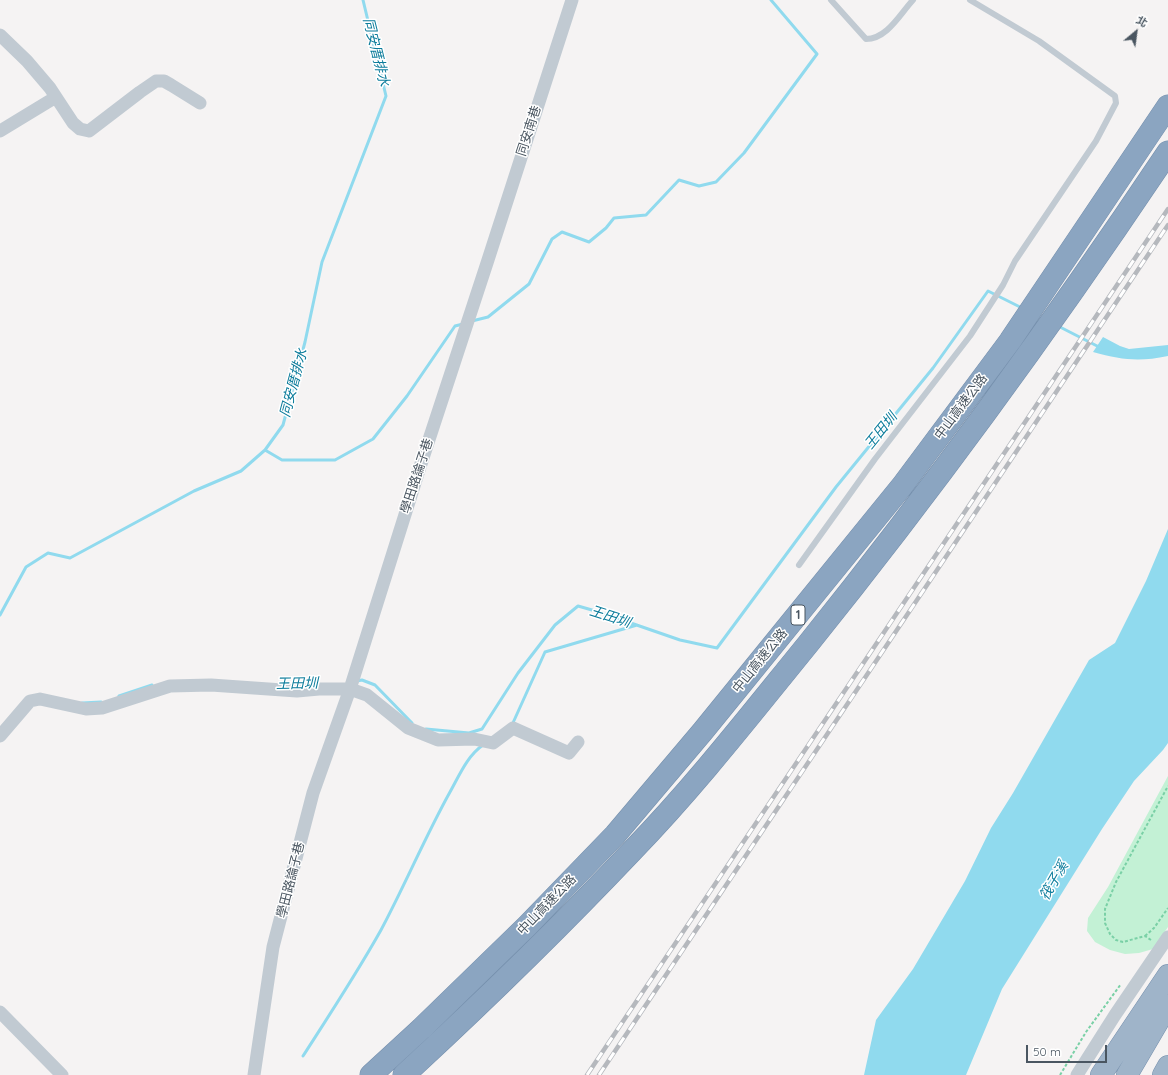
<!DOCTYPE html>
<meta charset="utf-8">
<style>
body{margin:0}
#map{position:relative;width:1168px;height:1075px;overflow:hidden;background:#f5f3f3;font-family:Quicksand,"Noto Sans TC",sans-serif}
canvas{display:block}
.north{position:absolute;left:1116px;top:12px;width:40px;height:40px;-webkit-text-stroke:3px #fff;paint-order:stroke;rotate:29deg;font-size:11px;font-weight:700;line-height:16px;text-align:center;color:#4a5661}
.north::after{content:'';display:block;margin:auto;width:14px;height:18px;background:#4a5661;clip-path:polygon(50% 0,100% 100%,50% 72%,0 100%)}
.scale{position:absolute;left:1026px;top:1045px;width:81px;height:18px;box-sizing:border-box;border:2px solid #4a5661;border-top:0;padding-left:5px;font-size:12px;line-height:14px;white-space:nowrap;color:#4a5661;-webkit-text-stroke:3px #fff;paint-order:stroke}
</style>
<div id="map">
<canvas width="1168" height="1075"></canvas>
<div class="north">北</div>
<div class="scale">50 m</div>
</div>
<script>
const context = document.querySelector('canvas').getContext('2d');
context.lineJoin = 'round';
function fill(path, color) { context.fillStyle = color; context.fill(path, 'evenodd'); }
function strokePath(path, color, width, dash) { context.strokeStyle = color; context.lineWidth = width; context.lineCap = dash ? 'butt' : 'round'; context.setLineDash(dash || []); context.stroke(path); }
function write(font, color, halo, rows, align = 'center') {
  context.font = font + ' Quicksand,"Noto Sans TC",sans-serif'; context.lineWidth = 3; context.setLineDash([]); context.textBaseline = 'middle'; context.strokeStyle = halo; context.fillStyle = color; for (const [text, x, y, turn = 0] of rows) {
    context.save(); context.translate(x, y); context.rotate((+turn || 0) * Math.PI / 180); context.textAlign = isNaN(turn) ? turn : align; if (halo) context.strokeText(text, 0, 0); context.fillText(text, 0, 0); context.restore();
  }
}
fill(new Path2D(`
 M1168 776V927L1153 949 1139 953 1125 954 1110 950 1095 942 1087 931 1088 918 1108 887Z`), '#c3f1d5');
fill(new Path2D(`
 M1103 337 1120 346 1129 349 1168 345V356C1139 362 1122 360 1093 352Z
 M1168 529V743L1163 750 1134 781 1102 829 1002 989 966 1075H864L876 1020 913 969 965 881 991 828 1013 793 1089 660 1115 643 1146 581Z`), '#90daee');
strokePath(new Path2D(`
 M472 321 488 317 529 284 552 239 562 232 589 242 606 228 614 218 646 215 679 180 699 186 716 182 744 153 817 54 771 0
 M1058 326 1101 348
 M265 450 282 460H335L373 439 407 396 455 326 463 324
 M0 615 26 567 48 553 70 558 194 491 241 471 265 450 283 425 305 342 322 262 386 96 363 0
 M357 681 362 680 375 685 412 723
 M119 696 152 685
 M82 703 101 702
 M512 725 545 652 637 625
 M426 729 469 733 482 729 518 673 555 625 578 606 599 612 680 640 717 648 836 487 933 368 988 291 1022 308
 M303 1056C330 1014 357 973 381 930 405 885 425 837 450 792 459 776 467 756 483 745`), '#90daee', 3);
const trunk = new Path2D(`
 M1101 1075 1168 975
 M1127 1075 1168 1005
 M1163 1075 1168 1066`);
const motorway = new Path2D(`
 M371 1075 421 1029 527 926 615 835 703 731 902 486 1010 341 1168 106
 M404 1075C482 1003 559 928 632 851 695 786 751 714 808 644 935 486 1055 321 1168 152`);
strokePath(trunk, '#7690ad', 22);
strokePath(motorway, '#7690ad', 23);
strokePath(new Path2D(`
 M1145 936 1154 928 1168 908
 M1151 940 1145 936 1123 942 1116 940 1110 934 1105 923V909L1116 882 1168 786
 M1060 1075 1086 1032 1121 984`), '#7ad0a6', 2, [3, 2]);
strokePath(new Path2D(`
 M831 0 866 39C887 39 900 14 913 0
 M799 565 875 459 970 336 1003 285 1015 261 1096 141 1116 103 1115 96 1039 41 970 0`), '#c1cad2', 6);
strokePath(new Path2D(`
 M0 35 27 61 50 88 73 123 80 129 89 131 140 92 156 81H164L171 85 200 103
 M0 131 56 97
 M0 736 30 701 40 699 86 709 102 708 170 686 211 685 297 691 319 689H350L367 695 408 728 438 740 474 739 493 743 513 728 569 753 578 742
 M0 1012 62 1075
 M254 1075 273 947 313 793 350 689 420 467 487 263 572 0
 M1077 1075 1115 1015 1168 937`), '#c1cad2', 13);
strokePath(trunk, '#9fb4c9', 21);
strokePath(motorway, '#8ba5c1', 22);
const rail = new Path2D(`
 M587 1075 1168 209
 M599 1075 1168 225`);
strokePath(rail, '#b5b8bd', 4.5);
strokePath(rail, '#fff', 3, [9]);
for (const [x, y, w] of [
 [798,615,14]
]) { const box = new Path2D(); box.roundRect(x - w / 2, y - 10, w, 20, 3); context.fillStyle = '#fff'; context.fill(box); strokePath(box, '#4a5661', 1); }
write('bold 12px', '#4a5661', null, [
 ["1",798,615]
]);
write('13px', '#4a5661', '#fff', [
 ["同安南巷",529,131,-72],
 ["中山高速公路",961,407,-53],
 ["學田路論子巷",417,476,-72],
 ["中山高速公路",760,661,-51],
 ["學田路論子巷",291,880,-76],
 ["中山高速公路",547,905,-46]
]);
write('italic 14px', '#0c7c9b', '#fff', [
 ["同安厝排水",376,52,76],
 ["同安厝排水",294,383,-75],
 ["王田圳",881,431,-51],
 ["王田圳",610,617,18],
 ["王田圳",297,684,-1],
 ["筏子溪",1054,881,-60]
]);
</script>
